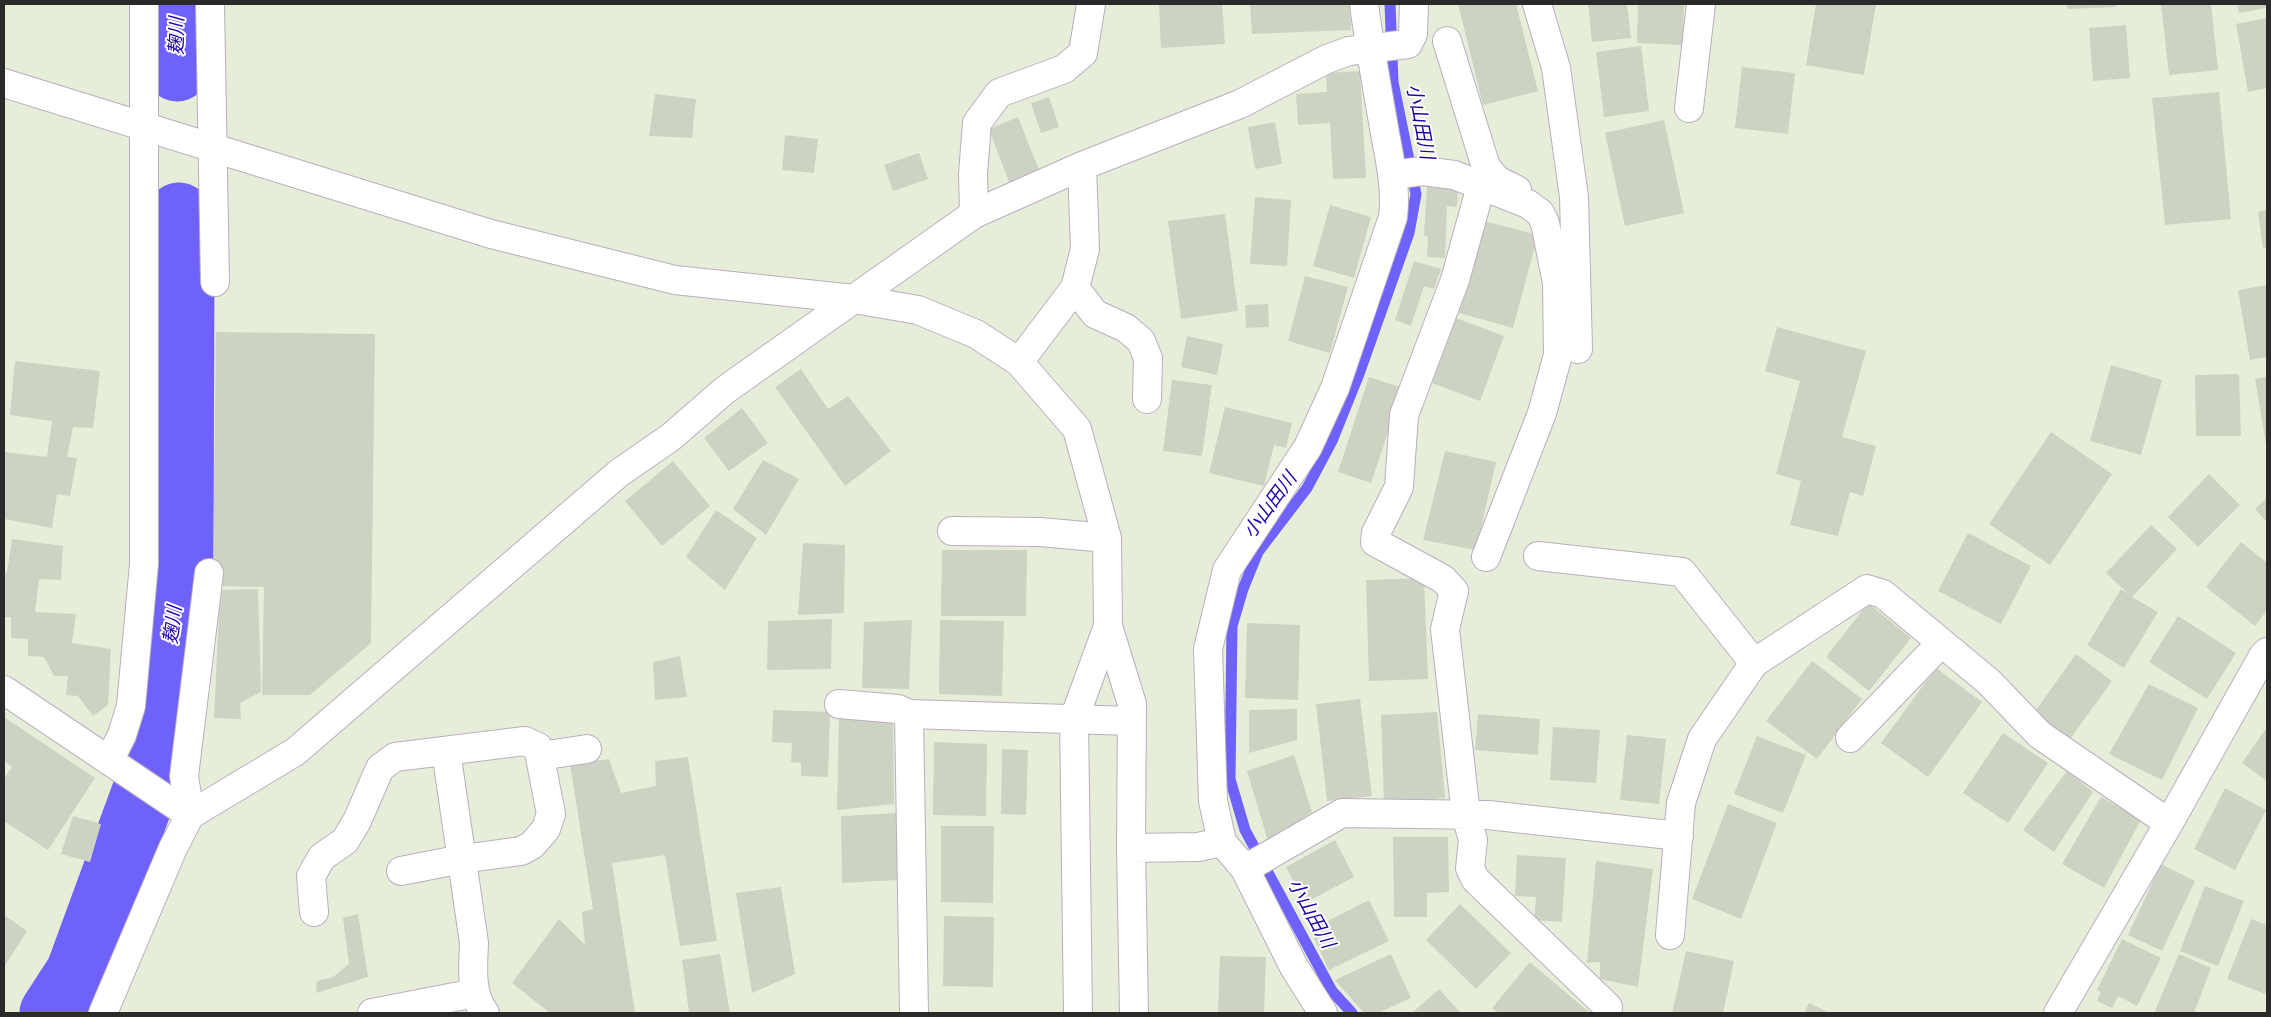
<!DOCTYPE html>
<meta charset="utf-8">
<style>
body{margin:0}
#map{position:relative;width:2271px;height:1017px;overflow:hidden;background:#e6eeda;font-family:Poppins,sans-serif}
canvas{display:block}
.frame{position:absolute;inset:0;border:5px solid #2a2a2a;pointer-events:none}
</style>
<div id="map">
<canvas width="2271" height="1017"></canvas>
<div class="frame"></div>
</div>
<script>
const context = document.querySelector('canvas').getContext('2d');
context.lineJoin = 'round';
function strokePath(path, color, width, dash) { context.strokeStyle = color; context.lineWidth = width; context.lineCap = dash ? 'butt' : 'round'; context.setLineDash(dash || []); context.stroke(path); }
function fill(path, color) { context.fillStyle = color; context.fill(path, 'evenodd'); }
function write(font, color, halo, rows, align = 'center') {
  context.font = font + ' Poppins,"Noto Sans JP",sans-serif'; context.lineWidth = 4; context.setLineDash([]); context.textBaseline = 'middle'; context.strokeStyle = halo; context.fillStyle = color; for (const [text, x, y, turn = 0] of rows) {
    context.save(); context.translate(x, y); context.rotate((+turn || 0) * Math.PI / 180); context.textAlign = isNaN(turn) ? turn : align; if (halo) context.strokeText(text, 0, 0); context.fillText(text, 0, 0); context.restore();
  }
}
strokePath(new Path2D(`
 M1352 1013 1332 991 1245 830 1230 779 1232 626 1243 589 1258 552 1307 488 1332 441 1359 374 1409 233 1416 194 1393 82 1390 4`), '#6e62fb', 11);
strokePath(new Path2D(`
 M177 69 178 4
 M52 1013 78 973 159 752 181 568 182 261 179 215`), '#6e62fb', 65);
fill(new Path2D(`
 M1159 4H1222L1225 44 1161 48Z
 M1250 4H1350L1351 30 1252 34Z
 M1458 4H1516L1538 91 1483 105Z
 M1588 4H1627L1631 38 1592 42Z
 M1638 4H1684L1683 45 1637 43Z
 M1816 4H1876L1864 75 1806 65Z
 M2067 4H2116V7L2067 9Z
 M2161 4H2211L2218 70 2169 75Z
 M2237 4H2267V8L2239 13Z
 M2267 18V88L2248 92 2236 24Z
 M2126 25 2130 78 2093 81 2089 28Z
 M1641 46 1649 111 1604 117 1596 52Z
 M1742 67 1795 73 1788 134 1735 128Z
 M1360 71 1366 178 1333 179 1330 123 1298 125 1296 94 1327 92 1326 73Z
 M2219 92 2231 219 2165 225 2152 98Z
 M655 94 696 99 692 138 649 136Z
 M1049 97 1059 127 1041 133 1031 103Z
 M1018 117 1039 170 1009 182 989 129Z
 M1664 120 1684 213 1625 226 1605 133Z
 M1275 122 1282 164 1255 169 1248 127Z
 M785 135 818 139 814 173 782 170Z
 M919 153 928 179 893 191 884 165Z
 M1427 187 1458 188 1457 207 1447 206 1445 258 1427 257 1428 237 1424 235Z
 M1255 197 1291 200 1287 266 1250 264Z
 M1330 205 1371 217 1354 278 1313 266Z
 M2267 210V247L2263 248 2258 212Z
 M1225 214 1238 311 1181 319 1168 221Z
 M1484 221 1538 235 1513 328 1459 313Z
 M1414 261 1441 269 1434 289 1424 286 1411 326 1395 320Z
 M1305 276 1348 287 1330 353 1288 341Z
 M2267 285V357L2250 360 2238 290Z
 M1268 304 1269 327 1246 328 1245 305Z
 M1456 318 1504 336 1480 401 1432 383Z
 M1777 327 1866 351 1842 437 1876 446 1863 496 1850 492 1838 536 1790 525 1801 481 1776 474 1800 381 1765 371Z
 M216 332 375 334 371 643 310 695H262L264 587 213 586Z
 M1187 336 1223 344 1217 375 1181 367Z
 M15 361 100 371 93 428 73 427 67 457 77 458 70 496 57 494 52 528 4 519V452L47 457 52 421 10 415Z
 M2111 365 2162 380 2141 455 2090 441Z
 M801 369 828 409 848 396 891 451 845 486 775 387Z
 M2239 374 2241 436H2196L2195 375Z
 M1369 377 1403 388 1371 483 1338 472Z
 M2267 377V445H2266L2255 379Z
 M1172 380 1212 385 1202 456 1163 451Z
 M1225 407 1292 423 1286 448 1274 445 1264 486 1209 473Z
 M742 408 768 443 729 471 704 438Z
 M2051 432 2112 474 2050 565 1989 524Z
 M1445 451 1496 462 1476 550 1423 540Z
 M763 460 799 479 766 535 733 509Z
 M673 461 710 506 662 546 625 501Z
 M2209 474 2240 505 2198 547 2168 517Z
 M2267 498V522L2255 509Z
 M716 510 757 538 725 590 686 557Z
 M2151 525 2177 549 2132 597 2158 612 2124 668 2087 645 2121 589 2130 595 2106 573Z
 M1968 533 2031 566 2001 624 1938 591Z
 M12 539 63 546 61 580 39 579 35 612 76 614 72 643 111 649 108 705 93 716 78 696 66 695 68 676H54L44 657 28 656V639L11 638V617H4V573H7Z
 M2241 542 2267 563V610L2255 626 2206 587Z
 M803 543 845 545 844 613 798 615Z
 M942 550H1027L1026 616H941Z
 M1424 578 1428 679 1369 681 1366 580Z
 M258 589 261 692 240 703 241 719 214 718 220 590Z
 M1868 603 1911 638 1869 691 1826 657Z
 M2178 616 2236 653 2207 699 2149 662Z
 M832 619 831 669 767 670 768 621Z
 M912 620 909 689 862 688 864 622Z
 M940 620 1004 621 1002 696 939 694Z
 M1247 623 1300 625 1298 700 1245 698Z
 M2076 654 2112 681 2070 739 2034 713Z
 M680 656 687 697 655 700 653 662Z
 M1812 661 1862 699 1817 759 1766 721Z
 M1936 668 1982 702 1928 777 1881 743Z
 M2149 684 2198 708 2162 780 2109 754Z
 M1360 699 1372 796 1327 801 1316 704Z
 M1297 709V740L1249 753V710Z
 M773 710 830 712 828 777 801 776V763L791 762 792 743 772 742Z
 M1437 712 1445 798 1384 803 1381 715Z
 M839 714H893L894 804 837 810Z
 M1478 714 1540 719 1538 755 1475 750Z
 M4 717 95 778 48 850 4 821V779L12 767 4 761Z
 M1553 727 1600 730 1596 783 1550 780Z
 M2267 727V781L2242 763Z
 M2003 733 2048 763 2008 823 1963 793Z
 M1627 735 1666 739 1659 804 1620 800Z
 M1757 736 1806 755 1783 813 1734 794Z
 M934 742 987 744 986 816 933 815Z
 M1002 749 1028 750 1026 815 1001 814Z
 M1294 755 1312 812 1268 841 1247 771Z
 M688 757 717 941 680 946 665 855 612 863 635 1013H550L512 983 559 919 585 945 582 912 593 909 570 764 609 759 621 793 656 786 655 761Z
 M2067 771 2093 792 2054 852 2023 830Z
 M2225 788 2266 810 2235 870 2194 849Z
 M2101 797 2141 820 2104 888 2062 864Z
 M1728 804 1777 823 1741 919 1692 899Z
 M898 813V880L842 883 841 816Z
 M73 816 101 824 90 862 61 854Z
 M941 826H994L993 903 941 902Z
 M1393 837H1448L1449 892 1427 893V917H1394Z
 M1335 840 1354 877 1305 903 1286 867Z
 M1517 855 1566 858 1562 922 1534 920 1536 897 1515 896Z
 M1596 861 1653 869 1638 987 1600 979V962L1587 963Z
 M2161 864 2195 881 2162 951 2128 935Z
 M2205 886 2244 901 2218 966 2180 951Z
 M781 887 795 974 752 993 736 893Z
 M1369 900 1389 941 1329 970 1310 930Z
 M1460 904 1511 953 1476 989 1426 940Z
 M358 914 368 977 316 993 317 981 333 977 349 964 343 918Z
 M4 915 27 931 4 967Z
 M944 916 994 917 993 987 943 986Z
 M2251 919 2267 925V988L2265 994 2227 979Z
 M2122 939 2161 958 2137 1006 2118 996 2112 1008 2097 1001 2101 992 2097 990Z
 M1686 951 1734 961 1723 1013H1672Z
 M720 954 730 1013H689L682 960Z
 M1391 954 1411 998 1378 1013H1364L1335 980Z
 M2179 954 2211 968 2194 1013 2189 1012 2188 1013H2154Z
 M1220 956 1266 957 1264 1013H1218Z
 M1530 962 1590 1013H1499L1492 1008Z
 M1439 989 1461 1013H1412Z
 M1809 1003 1830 1013H1804Z`), '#ccd3c3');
const minor = new Path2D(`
 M210 4 215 282
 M1537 4 1556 68 1574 197 1578 349
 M1447 41 1486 167 1497 180 1517 190
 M4 83 491 234 675 280 854 299 918 310 976 334 1019 362 1077 429 1107 538 1108 626 1132 704 1131 848 1134 1013
 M1689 108 1701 4
 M1392 175 1423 171 1454 175 1528 204 1540 213 1545 223 1557 283 1558 355 1542 413 1486 557
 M1481 186 1455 280 1404 415 1399 487 1376 533 1375 542 1443 579 1454 591 1445 629 1466 815 1473 840 1470 868 1475 879 1608 1007
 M974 214 973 174 977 123 999 93 1064 69 1083 53 1091 4
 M1075 288 1095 314 1126 328 1141 341 1148 358 1147 399
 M1019 362 1075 288 1085 249 1082 166
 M952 531 1040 532 1107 538
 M1538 556 1682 572 1754 663
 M4 690 190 815
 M839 704 898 709 909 714 1131 721
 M909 714 914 1013
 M1850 738 1941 643
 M446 751 474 943C473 967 470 994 485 1013
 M540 756 587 749
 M109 761 122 735 131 706 144 564V4
 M190 815 184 776 209 573
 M1131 848 1198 847 1222 842
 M1245 869 1342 813 1488 815 1679 836
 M314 912 311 876 322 857 345 841 357 821 380 768 395 757 525 741 538 747 551 814 546 829 532 845 521 851 462 859 401 871
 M1670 935 1681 803 1702 739 1754 663 1867 589 1883 594 1989 682 2040 735 2169 823
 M103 1013 173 848 190 815 295 752 619 473 671 437 725 390 974 214 1082 166 1240 104 1327 59 1349 51 1408 44 1413 34 1414 4
 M372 1013 475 993
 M1078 1013 1074 719 1108 626
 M1323 1013 1294 967 1245 869 1222 842 1213 801 1208 649 1227 570 1308 447 1335 388 1393 217C1397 185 1388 153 1383 122 1376 82 1369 43 1364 4
 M2058 1013 2169 823 2263 656 2267 652`);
strokePath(minor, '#b9aec0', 30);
strokePath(minor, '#fff', 28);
write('italic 19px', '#1b00a8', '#fff', [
 ["麹川",178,36,-89],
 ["小山田川",1419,122,79],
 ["小山田川",1271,506,-54],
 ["麹川",174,625,-83],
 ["小山田川",1310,914,61]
]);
</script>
